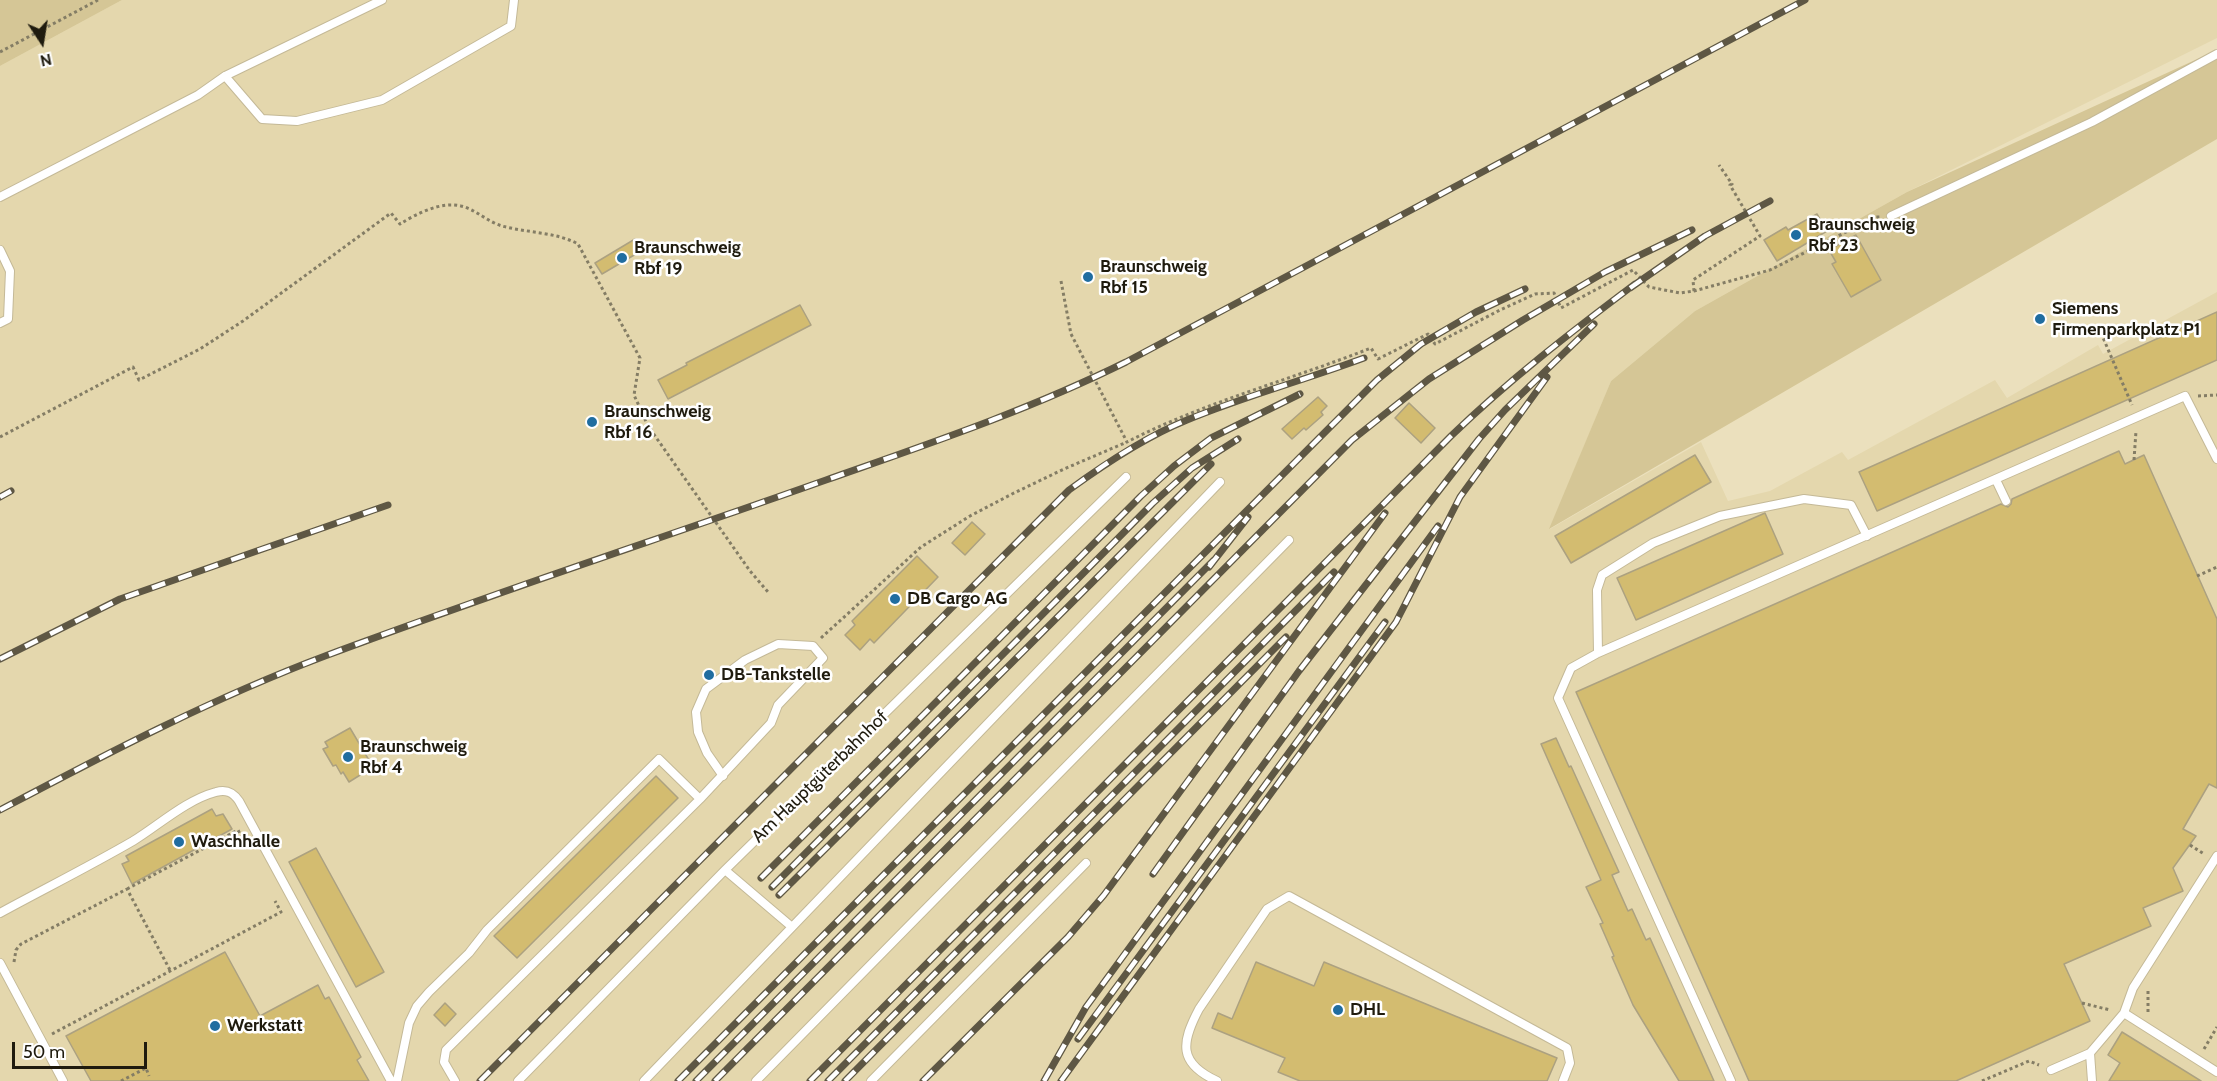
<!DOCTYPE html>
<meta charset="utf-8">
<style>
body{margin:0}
#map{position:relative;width:2217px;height:1081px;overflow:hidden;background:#ebe0bd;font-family:Cabin,sans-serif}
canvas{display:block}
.north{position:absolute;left:12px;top:12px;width:60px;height:60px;-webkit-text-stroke:4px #fff;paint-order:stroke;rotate:168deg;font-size:16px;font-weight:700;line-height:24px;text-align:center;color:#1f1b0e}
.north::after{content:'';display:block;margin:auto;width:21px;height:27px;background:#1f1b0e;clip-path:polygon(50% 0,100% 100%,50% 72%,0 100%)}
.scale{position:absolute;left:12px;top:1042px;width:135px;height:27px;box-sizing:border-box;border:3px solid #1f1b0e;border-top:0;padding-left:8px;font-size:18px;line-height:21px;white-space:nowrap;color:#1f1b0e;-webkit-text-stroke:4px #fff;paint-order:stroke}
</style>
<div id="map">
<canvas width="2217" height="1081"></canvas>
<div class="north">N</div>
<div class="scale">50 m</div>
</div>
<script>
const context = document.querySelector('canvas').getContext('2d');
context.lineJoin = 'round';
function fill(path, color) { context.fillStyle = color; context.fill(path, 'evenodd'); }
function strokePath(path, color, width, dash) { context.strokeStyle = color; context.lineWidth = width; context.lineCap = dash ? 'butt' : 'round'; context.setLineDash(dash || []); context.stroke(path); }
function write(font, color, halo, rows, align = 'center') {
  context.font = font + ' Cabin,sans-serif'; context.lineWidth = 5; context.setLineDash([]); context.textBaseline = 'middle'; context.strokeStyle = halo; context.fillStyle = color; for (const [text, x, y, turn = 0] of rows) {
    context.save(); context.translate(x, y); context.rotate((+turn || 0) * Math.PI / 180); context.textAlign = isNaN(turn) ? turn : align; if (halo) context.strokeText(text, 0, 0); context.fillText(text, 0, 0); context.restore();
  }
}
fill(new Path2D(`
 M122 0H2217V38L1907 192 1695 311 1611 381 1550 529 1701 442 1728 501 1770 491 1842 452 1848 460 1995 380 2007 398 2098 345 2103 354 2217 292V1081H0V66Z`), '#e4d7ad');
fill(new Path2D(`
 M0 0H122L0 66Z
 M2217 50V139L1549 529 1611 381 1695 311 1907 192Z`), '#d5c696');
const building = new Path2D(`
 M1817 214 1827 231 1777 261 1764 240 1786 227 1788 230Z
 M1856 235 1881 280 1851 297 1832 264 1836 262 1829 250Z
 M635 239 641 251 602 274 595 263Z
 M800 305 811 325 668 399 658 380 687 365 686 363Z
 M2217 312V360L1877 511 1859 472Z
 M1318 397 1327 406 1321 412 1323 415 1306 430 1304 428 1292 439 1282 429Z
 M1409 403 1435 428 1421 443 1395 418Z
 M2119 451 2125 464 2144 455 2217 619V788L2209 784 2183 829 2196 836 2173 868 2183 891 2143 908 2151 926 2064 964 2090 1021 1956 1081H1749L1576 692 2001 504 2008 507 2011 504 2012 499Z
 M1695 455 1711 482 1571 563 1555 536Z
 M1765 513 1783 554 1636 620 1617 578Z
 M972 522 985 534 965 555 952 543Z
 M917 556 938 577 874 643 870 639 860 650 845 635 855 625 852 621Z
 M350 728 373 767 349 782 343 772 341 774 336 765 333 766 323 749 328 747 325 742Z
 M1556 738 1569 767 1571 766 1619 872 1612 875 1628 911 1632 909 1646 940 1650 938 1714 1081H1679L1633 1005 1612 957 1614 956 1600 924 1603 923 1586 887 1601 880 1541 744Z
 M656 776 678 798 517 958 494 936Z
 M212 809 216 816 223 814 232 829 132 884 122 864 129 861 126 856Z
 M316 848 384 972 356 987 289 862Z
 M225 952 260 1016 318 985 325 999 329 997 361 1057 357 1060 369 1081H91L66 1036Z
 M1256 962 1314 986 1324 962 1557 1058 1547 1081H1300L1278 1072 1285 1058 1212 1028 1218 1013 1232 1019Z
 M445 1003 456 1014 445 1026 434 1015Z
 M2122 1032 2201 1081H2109L2120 1063 2108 1055Z`);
fill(building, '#d3bc70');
strokePath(building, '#aca180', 1.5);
const lane = new Path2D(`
 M225 76 262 119 297 121 382 100 511 26 514 0
 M0 197 198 95 225 76 382 0
 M1891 216 2092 122 2217 54
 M0 250 10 271 8 319 0 323
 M1996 480 2006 501
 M1598 653 1597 590 1602 575 1653 543 1720 516 1804 499 1851 505 1867 536
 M2217 856 2133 988 2124 1013 2217 1072
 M725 870 792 927
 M0 913C44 889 90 866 133 841 159 825 186 800 216 792 226 789 233 792 239 801L391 1081
 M0 963 63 1081
 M2090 1053 2092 1081
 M2051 1070 2090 1053 2124 1013
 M397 1081 409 1023 417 1006 429 992 469 953 487 930 659 759 700 799
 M455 1081 444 1062 446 1050 700 799 771 723 778 705 823 658 813 646 778 644 745 660 706 689 696 712 698 732 707 753 723 776
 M518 1081 725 870 1126 477
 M644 1081 1220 482
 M756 1081 1289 540
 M871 1081 1086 863
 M1217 1081C1178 1063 1181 1043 1199 1009L1267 909 1289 896 1567 1048 1570 1063 1563 1081
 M1731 1081 1558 698 1571 668 1598 653 2185 396 2217 459`);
strokePath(lane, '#c4b997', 10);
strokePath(new Path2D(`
 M0 52 98 0
 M1061 281 1071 334 1127 442C1205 402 1290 380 1371 348L1378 359 1428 334 1435 344 1500 310 1535 294 1554 293 1561 308 1633 270 1649 287 1680 293 1694 291 1770 270 1876 217H1880
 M1694 291 1693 280 1760 236 1730 185 1732 184 1719 165
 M2101 333 2132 405
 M2198 396 2217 395
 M0 437 133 367 139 380 200 349 243 321 391 213 400 224C416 214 441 201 461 206 475 209 488 222 502 226 528 233 556 232 578 244L640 358 634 395 648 426 750 571 768 592
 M2134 460 2136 431
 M2197 576 2217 567
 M821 638 921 547 970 516 1012 494 1064 469 1127 442
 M2190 845 2204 854
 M127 889 238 830 246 846
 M14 962 16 950 21 944 127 889 171 972
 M2082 1003 2110 1010
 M2148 1012V989
 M52 1034 281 912 275 901
 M2204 1049 2217 1027
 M121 1081 146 1068 149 1076
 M1982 1081 2029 1061 2039 1065`), '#847d65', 3, [3, 3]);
strokePath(lane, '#fff', 8);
const rail = new Path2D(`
 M1630 288 1705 236 1770 201
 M0 497 11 491
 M1209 567 1248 517
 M0 659 120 599 388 505
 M0 810C106 754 213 698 325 656 491 594 659 539 826 480 928 444 1029 410 1126 362L1805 0
 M1153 874 1299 671 1479 439 1505 410 1594 324
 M761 878 1141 496 1174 466 1211 438 1300 394
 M772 887 1153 503 1192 468 1238 439
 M779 895 1211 464
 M1078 1039 1385 622
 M480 1081 1069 490C1106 463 1145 437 1187 420 1245 396 1305 380 1364 358
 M678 1081 1377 380 1421 344 1476 312 1525 289
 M696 1081 1214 560
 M715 1081 1352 440 1429 379 1523 320 1605 272 1692 230
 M810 1081 1451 436C1509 380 1571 332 1635 284
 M828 1081 1334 572
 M845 1081 1286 637
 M923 1081 1068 937 1104 895 1385 513
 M1044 1081 1086 1007 1438 526
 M1061 1081 1396 622 1460 497 1547 377`);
strokePath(rail, '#5e5744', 7);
strokePath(rail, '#fff', 4.5, [14]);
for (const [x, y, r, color] of [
 [1796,235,6,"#206da0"],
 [622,258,6,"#206da0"],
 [1088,277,6,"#206da0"],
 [2040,319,6,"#206da0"],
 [592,422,6,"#206da0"],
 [895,599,6,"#206da0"],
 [709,675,6,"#206da0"],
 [348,757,6,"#206da0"],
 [179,842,6,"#206da0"],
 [1338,1010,6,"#206da0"],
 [215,1026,6,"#206da0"]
]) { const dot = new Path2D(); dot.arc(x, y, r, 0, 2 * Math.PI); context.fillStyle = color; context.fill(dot); strokePath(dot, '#fff', 2); }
write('bold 18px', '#1f1b0e', '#fff', [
 ["Braunschweig",1808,225],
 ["Rbf 23",1808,246],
 ["Braunschweig",634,248],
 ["Rbf 19",634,269],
 ["Braunschweig",1100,267],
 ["Rbf 15",1100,288],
 ["Siemens",2052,309],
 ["Firmenparkplatz P1",2052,330],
 ["Braunschweig",604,412],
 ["Rbf 16",604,433],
 ["DB Cargo AG",907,599],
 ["DB-Tankstelle",721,675],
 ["Braunschweig",360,747],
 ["Rbf 4",360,768],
 ["Waschhalle",191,842],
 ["DHL",1350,1010],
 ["Werkstatt",227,1026]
], 'left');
write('18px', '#1f1b0e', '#fff', [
 ["Am Hauptgüterbahnhof",820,777,-44]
]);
</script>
